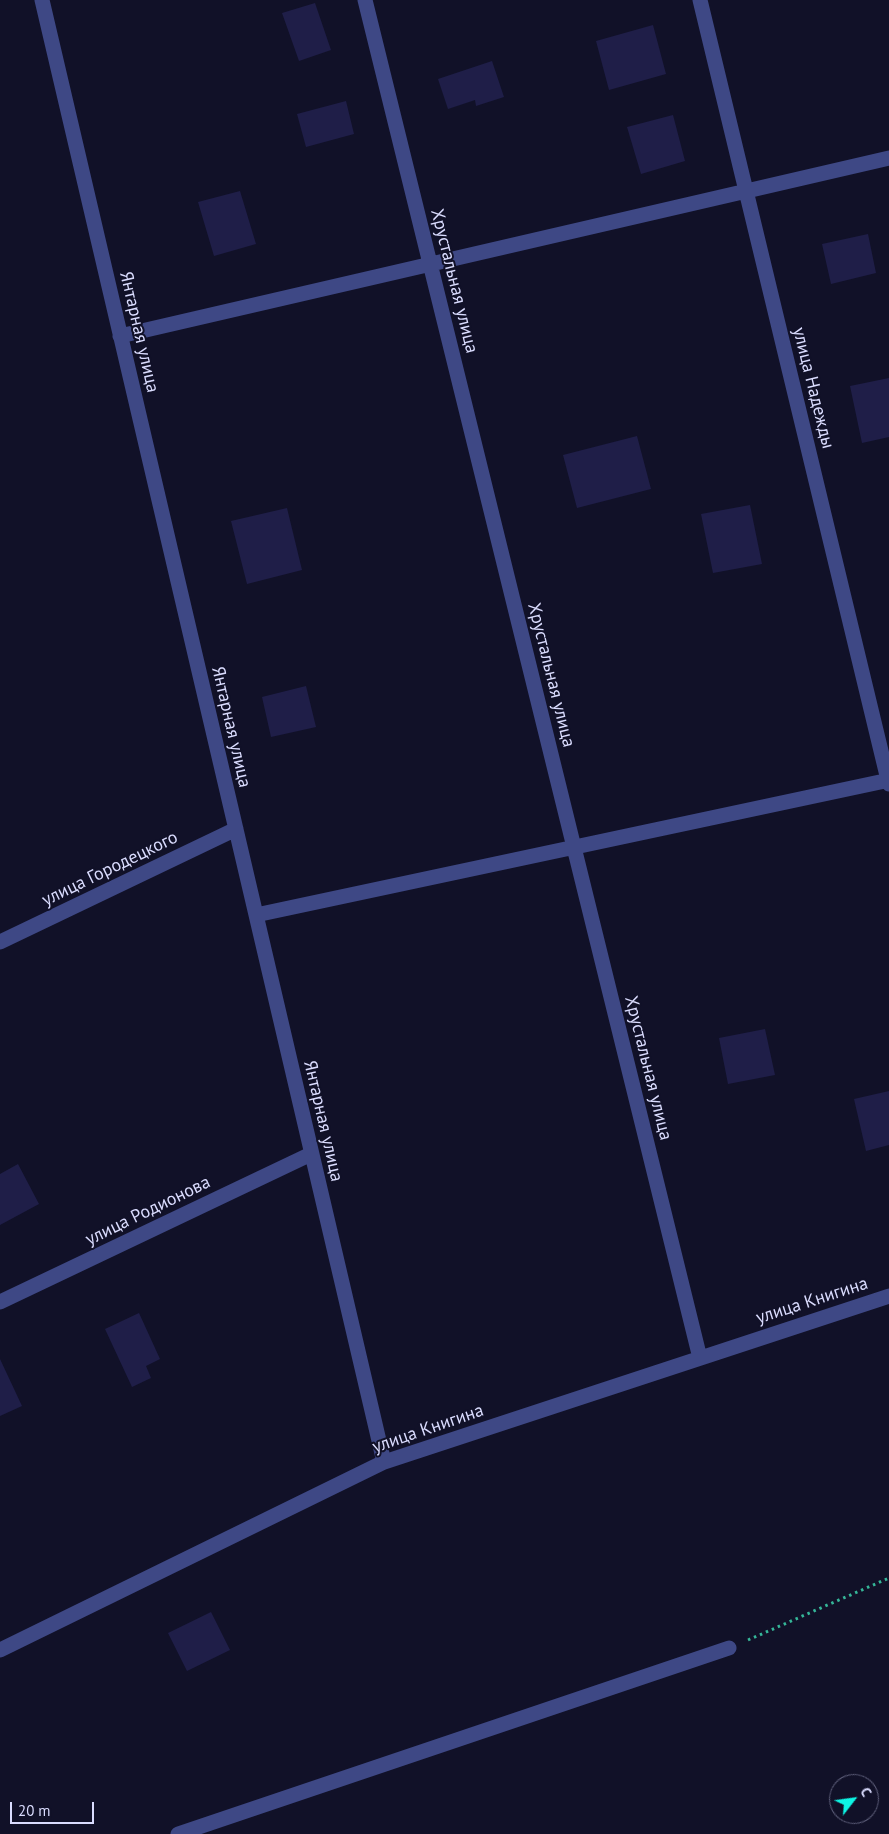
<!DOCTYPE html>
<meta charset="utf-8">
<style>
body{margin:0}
#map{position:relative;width:889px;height:1834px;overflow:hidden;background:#111128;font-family:"PT Sans",sans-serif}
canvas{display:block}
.north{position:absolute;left:829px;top:1774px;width:50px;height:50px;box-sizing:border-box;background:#111128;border:1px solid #61627e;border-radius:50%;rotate:60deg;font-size:14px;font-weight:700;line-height:20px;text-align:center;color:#dadcfe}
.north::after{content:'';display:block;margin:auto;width:18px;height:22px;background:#0df6e5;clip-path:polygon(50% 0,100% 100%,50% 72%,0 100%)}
.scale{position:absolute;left:10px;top:1802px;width:84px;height:22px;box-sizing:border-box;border:2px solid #dadcfe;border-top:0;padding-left:6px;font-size:15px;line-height:18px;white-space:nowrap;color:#dadcfe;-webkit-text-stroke:4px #111128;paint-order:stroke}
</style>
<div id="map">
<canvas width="889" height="1834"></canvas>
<div class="north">С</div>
<div class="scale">20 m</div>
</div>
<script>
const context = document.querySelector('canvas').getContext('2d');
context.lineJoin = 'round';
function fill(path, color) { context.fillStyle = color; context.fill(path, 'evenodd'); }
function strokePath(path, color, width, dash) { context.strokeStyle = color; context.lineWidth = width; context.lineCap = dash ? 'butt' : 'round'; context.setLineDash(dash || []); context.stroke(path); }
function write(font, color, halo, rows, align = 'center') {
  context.font = font + ' "PT Sans",sans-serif'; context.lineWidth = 4; context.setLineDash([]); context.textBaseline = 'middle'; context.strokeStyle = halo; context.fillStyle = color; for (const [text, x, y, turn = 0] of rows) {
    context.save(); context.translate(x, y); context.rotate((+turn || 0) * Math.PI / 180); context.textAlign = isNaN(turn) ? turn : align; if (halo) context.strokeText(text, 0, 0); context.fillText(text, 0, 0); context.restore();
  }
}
fill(new Path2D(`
 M315 3 331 50 299 61 282 13Z
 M653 25 666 74 609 90 596 41Z
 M492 61 504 97 476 106 475 100 448 109 438 79Z
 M346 101 354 134 306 147 297 114Z
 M673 115 685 161 641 174 627 127Z
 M240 191 256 244 214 256 198 202Z
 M868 234 876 273 831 284 822 244Z
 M889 378V437L862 443 850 386Z
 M637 436 651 489 577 508 563 455Z
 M750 505 762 564 713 573 701 514Z
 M287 508 302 570 247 584 231 521Z
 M306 686 316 727 271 737 262 697Z
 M765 1029 775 1075 728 1084 719 1038Z
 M889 1091V1145L866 1151 854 1099Z
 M18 1164 39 1204 0 1225V1174Z
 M139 1313 160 1359 146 1366 151 1378 132 1387 105 1329Z
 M0 1359 22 1406 0 1416Z
 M211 1612 230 1650 187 1671 168 1633Z`), '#1f1e48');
strokePath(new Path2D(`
 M748 1640 889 1578`), '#35b698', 3, [2.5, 4]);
strokePath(new Path2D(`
 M42 0 384 1462
 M365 0 700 1358
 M700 0 889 784
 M120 336 889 158
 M256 915 889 780
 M0 942 236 829
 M0 1302 311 1154
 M0 1650 384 1462 889 1296
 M178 1834 729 1648`), '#3e4885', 15);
write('18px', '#dadcfe', '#111128', [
 ["Хрустальная улица",454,281,76],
 ["Янтарная улица",139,332,77],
 ["улица Надежды",813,388,76],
 ["Хрустальная улица",551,675,76],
 ["Янтарная улица",231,727,77],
 ["улица Городецкого",110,869,-26],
 ["Хрустальная улица",648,1068,76],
 ["Янтарная улица",323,1121,77],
 ["улица Родионова",148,1211,-26],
 ["улица Книгина",812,1301,-18],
 ["улица Книгина",428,1429,-19]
]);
</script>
